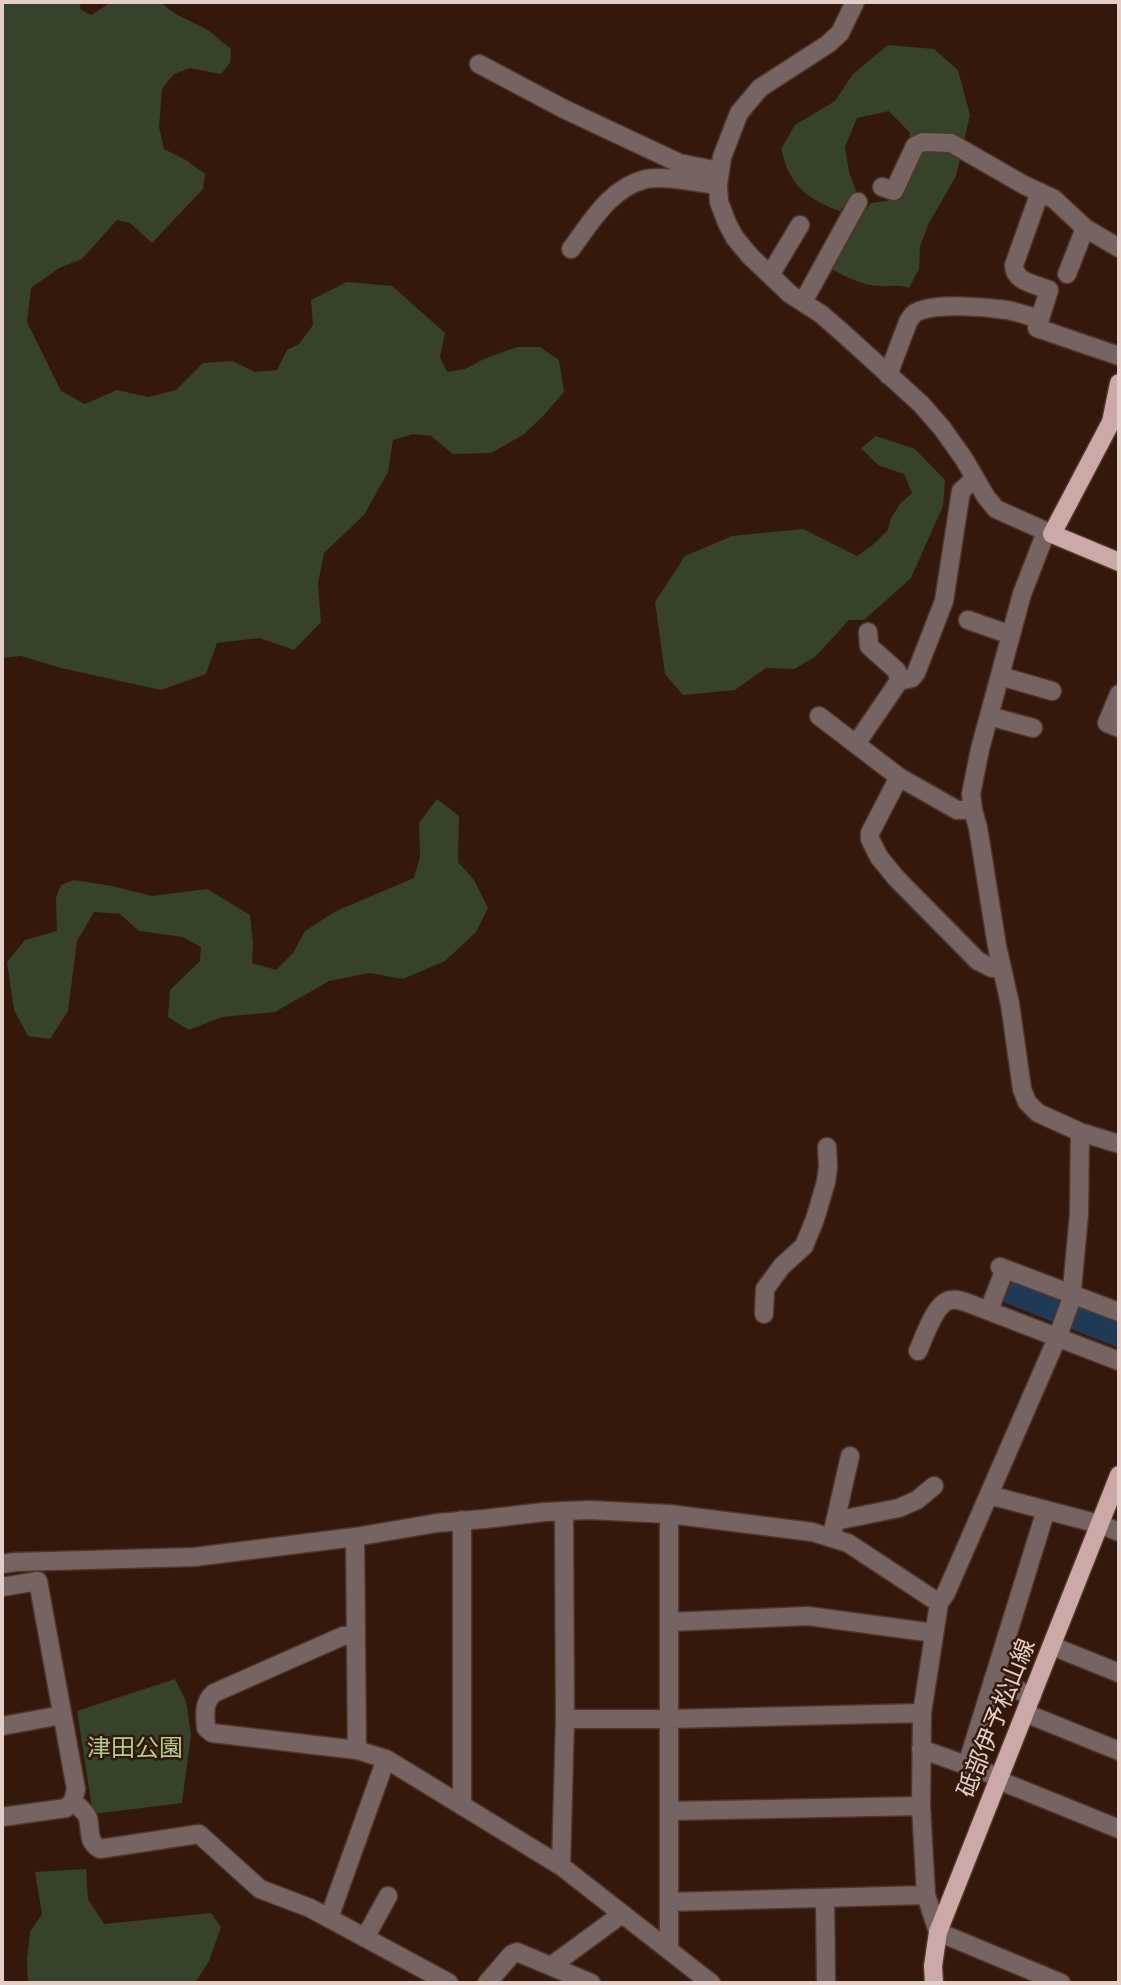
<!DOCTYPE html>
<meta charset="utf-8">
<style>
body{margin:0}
#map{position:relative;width:1121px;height:1985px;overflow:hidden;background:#34180b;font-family:Barlow,sans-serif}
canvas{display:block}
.frame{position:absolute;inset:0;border:4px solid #e3cfc7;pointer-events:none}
</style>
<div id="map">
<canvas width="1121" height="1985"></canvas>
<div class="frame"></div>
</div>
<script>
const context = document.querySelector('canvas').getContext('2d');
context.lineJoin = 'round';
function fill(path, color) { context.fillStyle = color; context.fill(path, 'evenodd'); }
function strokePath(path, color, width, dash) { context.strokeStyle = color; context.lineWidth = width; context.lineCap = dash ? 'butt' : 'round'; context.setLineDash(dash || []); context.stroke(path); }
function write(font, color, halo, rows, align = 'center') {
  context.font = font + ' Barlow,"Noto Sans JP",sans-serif'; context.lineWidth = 5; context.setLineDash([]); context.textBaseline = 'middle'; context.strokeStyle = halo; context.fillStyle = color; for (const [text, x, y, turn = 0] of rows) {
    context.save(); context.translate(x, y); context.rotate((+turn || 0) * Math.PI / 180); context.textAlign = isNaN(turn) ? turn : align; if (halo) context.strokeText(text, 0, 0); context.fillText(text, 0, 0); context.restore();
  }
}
fill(new Path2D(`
 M2 2H81L80 9 91 15 111 2H161C173 16 193 21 209 31 216 36 223 43 231 49L230 63 221 74 190 68 174 74 162 89 159 127 164 149 186 160 205 174 203 189 152 243 130 223 117 220 82 259 59 268 31 288 27 322 61 391 85 404 117 390 148 397 176 390 203 363 232 361 255 372 277 370 287 350 299 344 313 325 311 300 347 282 392 286 445 333 440 357 447 372 465 369 484 359 517 347H540L559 360 564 392 543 416 523 435 491 453 453 454 431 436 413 434 393 440 388 472 364 515 324 553 318 583 321 622 294 650 259 638 217 643 206 674 161 690 61 668 21 656 2 658Z
 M888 45 934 49 958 70 970 115 956 176 929 223 920 246 919 269 909 288C897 284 892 287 880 286 863 286 847 277 831 269L864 212 871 203 894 200 902 190 910 133 889 111 857 118 845 147 849 172 856 191 840 211C821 205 801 194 791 176 786 168 784 158 781 149L795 125 835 101 853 74Z
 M876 436 915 449 945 480 943 506 911 578 864 620H849L815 657 794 669 766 668 735 690 683 695 665 674 655 602 685 556 732 536 803 529 857 556 874 544 888 530 891 518 900 504 912 493 904 474 878 465 861 448Z
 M437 799 459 816 458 862 474 880 488 908 476 932 445 961 403 979 369 973 329 981 275 1012 222 1017 189 1030 168 1017 170 990 200 961 201 947 183 937 139 931 120 914 94 912 77 941 68 1011 50 1039 28 1036 14 1010 7 962 25 940 57 931 56 897 61 885 74 880 112 886 152 896 207 889 250 915 253 943 252 963 276 970 293 953 305 931 336 911 414 878 420 857 419 823Z
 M175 1679 186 1701 191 1734 182 1803 93 1814 77 1711Z
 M86 1869 88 1899 104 1924 211 1913 221 1927 209 1961 195 1983H28L27 1959 30 1932 42 1914 35 1872Z`), '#364229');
fill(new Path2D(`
 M1013 1279 1119 1321V1348L1003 1302Z`), '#1f3a56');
const minor = new Path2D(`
 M855 2 840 33 828 44 760 88 739 113 722 157 718 185 719 202 727 223 735 238 750 256 790 294 821 314 844 334 921 404 942 428 964 459 986 497 996 509 1052 534
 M479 64 564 109 679 163 719 171
 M882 187 894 191 915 146 923 142 951 143 1024 185 1054 199 1085 228 1119 248
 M1040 192 1014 265C1014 282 1035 284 1049 290L1037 328 1119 356
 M571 249C592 221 610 188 646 179 666 175 697 183 718 185
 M1067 274 1085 228
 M770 275 800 225
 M803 302 858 202
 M888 375 908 322C911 317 913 313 919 311 940 303 985 307 1007 310 1018 312 1029 316 1039 319
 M1046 532 1022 594 980 749 971 794 973 810 978 828 997 946 1010 1004 1022 1089 1027 1102 1038 1113 1080 1132 1119 1144
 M968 620 1011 635
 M1000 676 1052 691
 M899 681 912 678 916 673 944 601 961 491 975 478
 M1119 694 1107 723 1119 728
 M819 716 899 777 957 810H973
 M989 716 1033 728
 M856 744 899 681 897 671 869 646 868 632
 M899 777 870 833V839L879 857 896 878 978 961 992 968H1002
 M1000 1267 1119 1312
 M989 1310 1005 1269
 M764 1314 765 1289 782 1266 804 1246 815 1219 826 1182 828 1167 827 1147
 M918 1351C924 1338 935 1302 951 1300 956 1299 963 1301 968 1303L1119 1361
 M989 1495 1099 1524 1119 1532
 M835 1521 899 1508 917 1500 934 1486
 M833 1531 850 1456
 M355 1537 357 1750 386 1759 561 1866 711 1983
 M2 1564 15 1562 194 1557 355 1537 437 1523 484 1519 544 1512 589 1510 669 1514 812 1532 848 1543 939 1603
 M2 1587 38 1581 76 1789 73 1801 66 1808 2 1817
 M669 1622 808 1616 934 1633
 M356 1635 343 1636 214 1693C203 1703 205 1714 206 1728L212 1733 357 1750
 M1052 1646 1119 1673
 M993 1680 1032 1696
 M1025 1713 1119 1751
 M565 1719H669L922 1713
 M2 1726 62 1715
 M921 1749 999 1777
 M967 1765 1046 1510
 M998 1780 1119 1829
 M73 1801C78 1806 86 1812 88 1818 91 1830 87 1842 100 1849L199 1834 260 1889 310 1908 449 1983
 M462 1806V1520
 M669 1811 921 1806
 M561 1866 565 1719 564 1511
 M825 1899 826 1983
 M669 1902 926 1895
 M329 1918 386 1759
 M365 1938 388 1896
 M669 1950V1514
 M551 1966 622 1914
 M487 1983 512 1954 517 1952 591 1983
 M1061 1983 938 1932 926 1895 921 1806 922 1713 939 1603 946 1593 1058 1336 1071 1300 1079 1214 1080 1132`);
const major = new Path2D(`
 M1119 383 1111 422 1052 534 1119 562
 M934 1983 933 1966 938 1932 1119 1475`);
strokePath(minor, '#503529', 21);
strokePath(major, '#503529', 21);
strokePath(minor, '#766463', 18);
strokePath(major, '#cca9a7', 18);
write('24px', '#e3cfc7', '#34180b', [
 ["砥部伊予松山線",996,1718,-68]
]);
write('24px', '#afcc8f', '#34180b', [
 ["津田公園",135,1748]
]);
</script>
